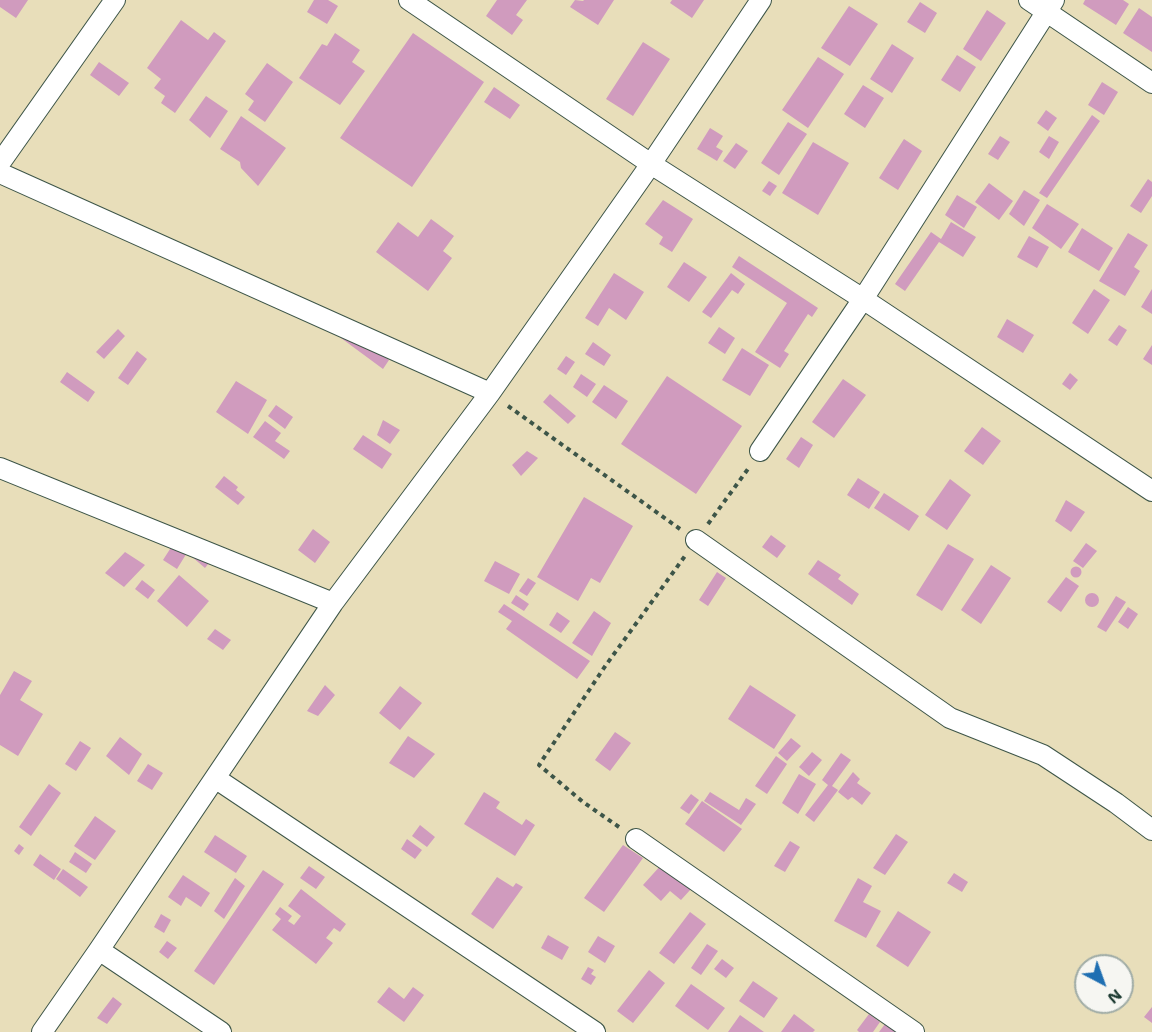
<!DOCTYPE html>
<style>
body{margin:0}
#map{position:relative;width:1152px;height:1032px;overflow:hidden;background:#e8deba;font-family:"Shantell Sans",sans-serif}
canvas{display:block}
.north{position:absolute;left:1074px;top:954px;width:60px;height:60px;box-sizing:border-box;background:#f6f6f2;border:2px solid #a0aca6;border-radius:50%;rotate:139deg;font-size:16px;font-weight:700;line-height:24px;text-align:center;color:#1f3d34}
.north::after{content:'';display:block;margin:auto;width:21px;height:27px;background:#1f6fb2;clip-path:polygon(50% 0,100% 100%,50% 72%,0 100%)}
</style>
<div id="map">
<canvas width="1152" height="1032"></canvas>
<div class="north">N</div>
</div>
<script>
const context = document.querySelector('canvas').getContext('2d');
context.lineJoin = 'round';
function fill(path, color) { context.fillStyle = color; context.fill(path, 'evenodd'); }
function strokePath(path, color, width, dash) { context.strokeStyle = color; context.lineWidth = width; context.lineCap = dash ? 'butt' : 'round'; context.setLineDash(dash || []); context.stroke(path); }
fill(new Path2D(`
 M0 0H28L16 18 0 7Z
 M314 0H328L338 6 327 24 307 12Z
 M497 0H527L516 15 523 20 512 35 486 16Z
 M575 0 583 1 584 0H614L598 25 570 7Z
 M672 0H704L692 18 670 3Z
 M1085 0H1123L1129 4 1116 25 1083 4Z
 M920 2 937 13 925 33 907 22Z
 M849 6 878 24 850 66 821 48Z
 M1139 8 1152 17V52L1123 33Z
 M987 10 1006 23 981 61 963 49Z
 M181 20 208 40 214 32 226 41 175 113 161 103 165 96 154 88 161 79 147 68Z
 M335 33 360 50 352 62 365 71 340 105 299 78 322 44 327 46Z
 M413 33 484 82 412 187 340 138Z
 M643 42 670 59 633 116 606 99Z
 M892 44 914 58 892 93 870 79Z
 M957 55 976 67 960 92 941 80Z
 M818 57 844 74 808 128 782 110Z
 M99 62 129 83 119 96 90 75Z
 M267 63 293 82 265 122 248 110 254 101 245 94Z
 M1102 82 1118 92 1104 115 1088 105Z
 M863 85 884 98 865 128 844 114Z
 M494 87 520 105 510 119 484 102Z
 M206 96 228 111 210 138 189 120Z
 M1046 110 1057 118 1048 131 1037 123Z
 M1092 115 1100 121 1047 198 1039 193Z
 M241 116 286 148 258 186 241 168 240 162 220 149Z
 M788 122 807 134 779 175 761 163Z
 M710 128 723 136 716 147 723 151 717 161 697 149Z
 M1000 136 1010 142 998 160 988 154Z
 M1049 136 1059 142 1049 159 1039 152Z
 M904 139 922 151 898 190 879 178Z
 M813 142 849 163 818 215 782 193Z
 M736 143 748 151 735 169 723 161Z
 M1148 179 1152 182V196L1141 213 1130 206Z
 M769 181 777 186 770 196 762 191Z
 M989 183 1013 201 999 220 975 202Z
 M1024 190 1040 200 1024 226 1009 214Z
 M957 195 977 207 964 228 945 215Z
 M663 200 693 219 672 252 659 244 663 237 645 224Z
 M1047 204 1079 224 1061 249 1032 228Z
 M431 219 454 236 443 251 452 258 428 291 376 252 398 222 418 237Z
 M951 222 976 237 963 257 939 242 905 291 895 284 931 232 941 239Z
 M1082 228 1113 248 1099 271 1068 252Z
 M1128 233 1148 245 1134 267 1140 271 1125 296 1099 281Z
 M1029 236 1049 247 1037 268 1017 257Z
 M739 256 818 308 812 317 808 314 784 351 789 354 780 368 755 352 787 303 732 267Z
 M684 262 707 277 689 302 667 287Z
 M614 273 644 292 626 320 609 308 598 326 585 318Z
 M731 273 745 284 738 294 732 290 711 318 702 312Z
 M1094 289 1110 300 1088 334 1072 323Z
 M1152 289V314L1141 307Z
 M1007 319 1034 335 1023 353 997 337Z
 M1119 325 1127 330 1117 346 1108 340Z
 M719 327 735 338 725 354 708 343Z
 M118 329 125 336 104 359 96 352Z
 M347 330 389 360 383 369 341 338Z
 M593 342 611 355 604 366 585 354Z
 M1152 345V365L1143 359Z
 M742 348 769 365 750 396 722 380Z
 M137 351 147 359 128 385 118 378Z
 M566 356 575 362 566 375 557 369Z
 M67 372 95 392 88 402 60 382Z
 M1070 373 1078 380 1070 390 1062 384Z
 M581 374 596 384 587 397 573 387Z
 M667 376 742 426 696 494 621 444Z
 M843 379 866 395 834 438 812 422Z
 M236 381 267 400 248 434 216 412Z
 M604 385 628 401 616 419 592 402Z
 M550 394 576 416 568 424 543 402Z
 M276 405 293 417 285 429 268 416Z
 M383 420 400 430 390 444 377 435Z
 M265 421 281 433 275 441 290 451 284 459 253 437Z
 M982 427 1001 441 983 465 964 451Z
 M363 435 392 454 382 469 353 449Z
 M801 437 813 445 799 468 786 459Z
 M527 451 538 458 521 476 512 465Z
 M224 476 238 487 236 490 245 497 238 505 215 487Z
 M858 478 880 492 869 509 847 495Z
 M950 479 971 495 947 530 925 515Z
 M884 493 919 516 909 531 874 508Z
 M584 497 633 526 600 583 591 578 578 601 537 577Z
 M1066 500 1085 512 1071 532 1055 521Z
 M313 529 330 542 315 563 298 550Z
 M179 535 193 543 177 569 163 560Z
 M771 535 786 546 777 558 762 547Z
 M1086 543 1097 551 1083 568 1073 561Z
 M948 544 974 559 942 611 916 595Z
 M198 548 212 559 205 568 191 556Z
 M125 552 145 565 124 587 105 573Z
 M818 560 841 575 838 579 859 594 852 605 808 574Z
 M495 561 520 574 509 594 484 581Z
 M991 565 1011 578 981 624 961 610Z
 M1070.5 572a5.5 5.5 0 1 1 11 0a5.5 5.5 0 1 1-11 0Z
 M717 572 726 578 708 606 699 600Z
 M179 575 209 601 187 627 157 601Z
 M1066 577 1079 586 1061 612 1047 602Z
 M528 578 536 583 527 596 519 591Z
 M142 580 155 590 148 599 135 589Z
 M1085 600a7 7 0 1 1 14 0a7 7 0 1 1-14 0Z
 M516 595 529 604 524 611 511 603Z
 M1116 596 1126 602 1106 632 1097 627Z
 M504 604 590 661 577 679 506 629 512 621 498 612Z
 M1128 607 1138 614 1128 629 1118 622Z
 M594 611 611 623 592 656 572 643Z
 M557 612 570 621 561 633 549 625Z
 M215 629 231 640 223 650 207 639Z
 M14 671 32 681 20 700 43 714 18 756 0 745V695Z
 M325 685 335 695 318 716 307 711Z
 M750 685 796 715 774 749 728 719Z
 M400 686 422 703 400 730 379 713Z
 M615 732 631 743 610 771 595 760Z
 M408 736 435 754 414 778 389 763Z
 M120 737 142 754 129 775 106 756Z
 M791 738 801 746 787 761 778 753Z
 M80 741 91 748 76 771 65 764Z
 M812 752 822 760 809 776 799 767Z
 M841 753 851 760 832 786 838 790 814 822 805 815 828 785 822 780Z
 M776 756 787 764 767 794 755 786Z
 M148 764 163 773 152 790 137 781Z
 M853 772 860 779 857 783 871 793 862 805 852 797 848 800 838 792Z
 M799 774 816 784 798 814 782 803Z
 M49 784 61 793 31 836 19 827Z
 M484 792 500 802 496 808 522 825 526 819 535 825 515 856 464 824Z
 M710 792 739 810 746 798 756 804 741 825 704 801Z
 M691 794 699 800 689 814 680 808Z
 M702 801 742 829 724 852 685 824Z
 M95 816 116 831 95 860 74 846Z
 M420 825 435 837 427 847 412 836Z
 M896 834 908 842 885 875 873 868Z
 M215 835 247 856 236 873 204 852Z
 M407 839 422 850 415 859 401 849Z
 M790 841 800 847 785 872 774 866Z
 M19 844 24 848 19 855 14 851Z
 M623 845 643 858 604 912 584 898Z
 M75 852 92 864 86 873 69 862Z
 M40 854 61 869 54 880 33 865Z
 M662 864 691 889 681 900 670 891 661 901 643 885Z
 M309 866 325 877 316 889 300 878Z
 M63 869 88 887 80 897 56 879Z
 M263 870 284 884 214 985 194 971Z
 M954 873 968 882 962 892 947 883Z
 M183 875 210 893 201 907 186 897 181 906 168 897Z
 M497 877 513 887 516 883 523 887 493 929 471 914Z
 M235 878 245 886 224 919 214 911Z
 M858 878 872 886 863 902 881 911 866 938 834 921Z
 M301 889 346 924 340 932 334 928 326 938 333 943 316 964 272 930 281 919 275 914 280 907 292 916 288 921 294 925 301 916 288 906Z
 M898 911 931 932 908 967 876 946Z
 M690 912 706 924 674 964 659 953Z
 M161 914 171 920 164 933 154 927Z
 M548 935 569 947 562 960 541 948Z
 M598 936 615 946 605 963 588 952Z
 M167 941 177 948 168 959 159 952Z
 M707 944 718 951 701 975 691 968Z
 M722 959 734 968 726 978 714 969Z
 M588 967 594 970 591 974 596 977 591 985 581 979Z
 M649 970 665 983 633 1023 617 1011Z
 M753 981 778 998 764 1018 739 1001Z
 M691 984 725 1008 708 1030 675 1006Z
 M389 987 404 999 413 987 424 995 404 1022 377 1002Z
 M113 997 122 1004 107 1024 97 1018Z
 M1152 1007V1023L1144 1017Z
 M794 1014 815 1030 813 1032H781Z
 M869 1014 880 1022 873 1032H859L857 1030Z
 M740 1015 764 1032H728Z
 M885 1024 896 1032H879Z`), '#d09bbe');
const street = new Path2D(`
 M409 0 651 164 863 299 1152 491
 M1029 0 1152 83
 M0 163 115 0
 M0 173 490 393
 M760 451 863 299 1054 0
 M0 468 333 603
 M696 540 950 718 1043 755 1116 803 1152 830
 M215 778 595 1032
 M636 839 914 1032
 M99 950 221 1032
 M42 1032 99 950 333 603 490 393 651 164 761 0`);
strokePath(street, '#3d5548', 22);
strokePath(new Path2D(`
 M508 406 680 529
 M708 524 748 469
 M619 827 583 802 539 765 606 665 685 556`), '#3d5548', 4, [4.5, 4.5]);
strokePath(street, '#fff', 20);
</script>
